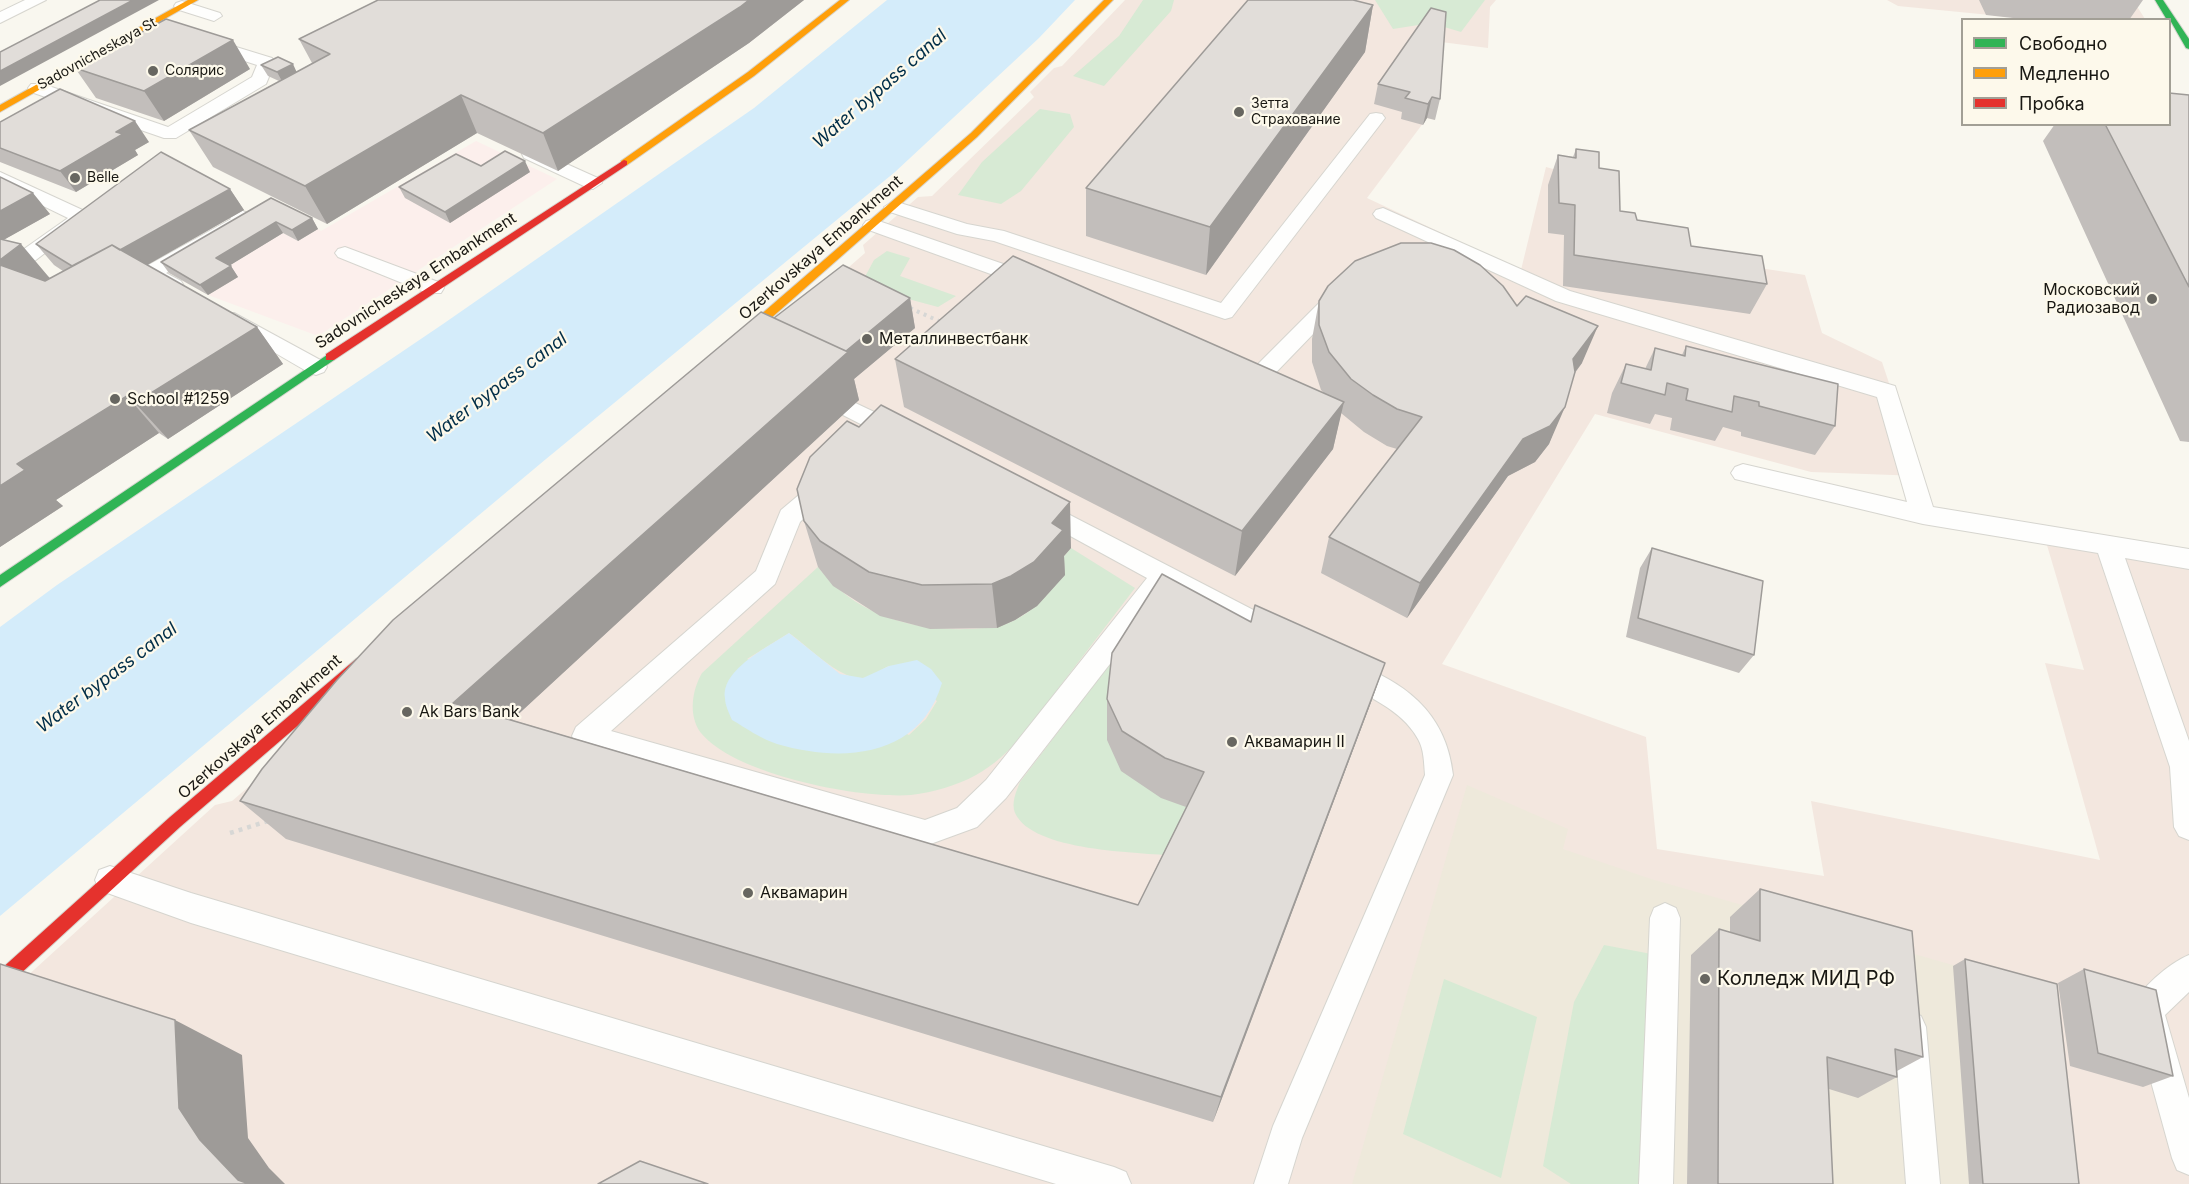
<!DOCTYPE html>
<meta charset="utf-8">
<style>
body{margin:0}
#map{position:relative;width:2189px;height:1184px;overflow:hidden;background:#f9f7ef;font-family:Inter,sans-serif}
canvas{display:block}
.legend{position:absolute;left:1961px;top:18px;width:210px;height:108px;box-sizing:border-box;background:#fdf9eb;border:2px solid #a29f95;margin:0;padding:8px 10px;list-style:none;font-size:18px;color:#191813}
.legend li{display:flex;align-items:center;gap:12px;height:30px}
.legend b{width:30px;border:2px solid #a29f95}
</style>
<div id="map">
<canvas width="2189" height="1184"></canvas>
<ul class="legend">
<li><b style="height:8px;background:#30b455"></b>Свободно</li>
<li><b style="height:8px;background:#ff9f0a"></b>Медленно</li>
<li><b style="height:8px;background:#e5322d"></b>Пробка</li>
</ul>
</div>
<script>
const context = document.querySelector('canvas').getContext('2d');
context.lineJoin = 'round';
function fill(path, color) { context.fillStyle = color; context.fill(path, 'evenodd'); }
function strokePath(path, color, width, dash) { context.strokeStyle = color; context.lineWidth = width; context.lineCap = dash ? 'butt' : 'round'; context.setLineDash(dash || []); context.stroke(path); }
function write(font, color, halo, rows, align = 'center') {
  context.font = font + ' Inter,sans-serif'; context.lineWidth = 4.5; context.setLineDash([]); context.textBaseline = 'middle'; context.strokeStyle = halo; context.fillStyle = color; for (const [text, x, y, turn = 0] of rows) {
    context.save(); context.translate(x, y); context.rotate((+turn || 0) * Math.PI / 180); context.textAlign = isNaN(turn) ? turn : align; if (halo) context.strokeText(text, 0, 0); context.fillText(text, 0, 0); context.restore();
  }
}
fill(new Path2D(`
 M1125 0H1496L1490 7 1488 48 1441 42 1435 120 1427 118 1367 198 1521 270 1546 167 1610 185 1631 248 1805 275 1822 333 1882 362 1920 476 1811 472 1595 414 1442 664 1646 737 1657 849 1824 876 1811 801 2100 860 2045 663 2084 670 2041 525 2189 550V1184H0L13 989 215 805 232 801 690 406 865 253 863 245 918 197 932 196 1034 97 1030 92 1054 68 1062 66Z
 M1887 0H2133L2145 19H2031L1898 6Z`), '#f3e7df');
fill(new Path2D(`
 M476 141 557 179 318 336 208 295 238 277 224 269 283 233 298 241 318 229 321 231Z`), '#fcefec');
fill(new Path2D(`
 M1467 785 1568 829 1563 849 1651 879 2044 991 2064 1184H1352Z`), '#eee9db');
fill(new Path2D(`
 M1143 0H1174L1171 11 1104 86 1073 76 1119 36Z
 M1375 0H1485L1461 32 1431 23 1393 29Z
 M1040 109 1070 114 1074 127 1021 191 1001 204 958 195 982 162Z
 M887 251 910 258 900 276 956 296 938 307 860 286 874 260Z
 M1071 548 1135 588C1109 622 1083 656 1057 690 1034 720 1011 756 976 775 956 786 934 792 911 795 860 799 735 775 701 733 688 716 692 690 702 673L818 567C854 614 911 631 969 629 985 628 998 628 1013 621 1035 611 1049 592 1064 575L1054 568ZM789 633C808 646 841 681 863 678 871 677 882 669 889 666L937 701 926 719 909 735 747 659Z
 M1158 601 1198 811 1176 856C1138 852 1033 852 1015 813 1011 803 1016 792 1020 782Z
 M1604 945 1662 956 1654 1184H1571L1543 1166 1574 1002Z
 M1444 979 1537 1017 1501 1178 1403 1134Z`), '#d7ead4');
fill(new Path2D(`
 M887 0H1075L1039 38 895 172 546 459 0 916V627L57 585 443 324 754 108Z
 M789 633 840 674 863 678 889 666 917 660 931 669 942 683C920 758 842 763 777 744 761 739 746 728 732 720 729 713 725 705 725 698 721 669 770 646 789 633Z`), '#d4ecfa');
const lane = new Path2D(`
 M25 0H46L0 23V12Z
 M182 1 220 13 222 16 214 21 176 9 174 6 176 3Z
 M207 38 272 58 275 62 266 84 176 138H164L31 92 28 88 31 84H43L168 127 252 77 257 65 201 47 199 43 201 39Z
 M1376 113 1382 114 1385 118 1382 122 1232 317 1225 319 994 241 957 234 887 211 884 207 894 201 967 224 1004 231 1221 303 1370 114Z
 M531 148 600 179 602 183 593 189 586 187 524 158 522 154Z
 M0 172 89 213 92 217 28 266H14L11 261 14 256 68 218 0 185Z
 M236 208 252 215 255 219 252 223 166 273 181 281 184 286 181 291C169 294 147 284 140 273L143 268 231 219 226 214 229 210Z
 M1383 208 1570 291 1895 386 1933 507 2189 549V569L2125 558 2189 741V840L2179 836 2174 827 2170 767 2098 553 1923 524 1735 479 1731 473 1735 467 1743 464 1907 502 1877 397 1556 301 1376 218 1373 214 1376 210Z
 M873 219 1038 276 1041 281 1038 286H1024L866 229 863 225 866 221Z
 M345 247 441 283 444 288 441 293H427L338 257 335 253 338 249Z
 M1341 286 1348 288 1351 293 1348 298 1258 391C1247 395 1235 391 1229 381L1232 376 1240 373 1247 375 1334 288Z
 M234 313 324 362 327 367 324 372 316 375 308 372 227 325 223 320 227 315Z
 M849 400 908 428 911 434 908 440 900 442 892 440 841 414 838 408 841 402Z
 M827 475 835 478 839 484 800 522 775 584 611 731 925 820 957 808 986 780 1147 578 1032 515 1029 509 1032 503 1041 500 1290 629 1294 637 1290 645 1281 648 1272 645 1168 589 1006 798 977 827 925 846 576 745 572 736 576 727 756 571 781 510 819 478Z
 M1345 660C1403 680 1446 711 1453 775L1302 1138 1288 1184H1254L1273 1126 1425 775C1424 763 1424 749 1418 739 1402 709 1363 694 1336 679L1332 671 1336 663Z
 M110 866 191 893 1114 1167 1126 1172 1131 1184H1056L191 923 99 890 95 880 99 870Z
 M1665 903 1676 908 1680 918 1673 1184H1639L1650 918 1654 908Z
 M2189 955V992L2165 1015 2189 1098V1175L2177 1170 2172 1158 2131 1009C2140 988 2168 964 2189 955Z
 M1910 1011 1921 1016 1926 1027 1940 1184H1906L1894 1027 1899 1016Z`);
const fast = new Path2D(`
 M2155 0H2163L2189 39V49L2186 48 2170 20H2167Z
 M330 353 334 354V360L0 587V575Z`);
const slow = new Path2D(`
 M188 0H198L0 112V105Z
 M840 0H849L754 76 627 165H621V161L748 72Z
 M1104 0H1113L977 137 737 348H729V342L971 133Z`);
const jam = new Path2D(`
 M624 160 627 161V165L334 360H326V354Z
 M361 657 366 659 368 663 366 667 180 827 6 987 0 989V970L170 817 356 659Z`);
strokePath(lane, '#d6d5cf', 2);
strokePath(fast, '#d6d5cf', 2);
strokePath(slow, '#d6d5cf', 2);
strokePath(jam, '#d6d5cf', 2);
strokePath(new Path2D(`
 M910 308 941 322`), '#d7d7d5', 4, [3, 4.5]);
strokePath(new Path2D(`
 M230 833 268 821`), '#d7d7d5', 4.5, [4, 5]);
fill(lane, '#fefefd');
fill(fast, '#30b455');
fill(slow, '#ff9f0a');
fill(jam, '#e5322d');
fill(new Path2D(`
 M378 0H804L749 43 558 171 477 133 327 224 213 167 189 130 279 81 268 76 261 65 297 72 312 63 299 39Z
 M1979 0H2143L2129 20H2031L1986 15Z
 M1373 5 1365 52 1206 275 1086 236V188Z
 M75 68 250 69 164 121 96 98Z
 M1378 84 1440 99 1435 120 1427 118 1423 125 1401 119 1402 112 1374 104Z
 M2189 95V442L2180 441 2043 141 2055 124H2169Z
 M0 122 149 142 135 150 138 155 76 192 0 162Z
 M1576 149 1599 168 1620 211 1767 284 1750 314 1563 286 1564 235 1548 233V185L1558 155 1573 157Z
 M530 172 450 223 405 198 399 187Z
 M0 177 50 214 3 240 50 278 63 271 54 265 36 244 230 189 244 210 147 265 257 327 283 364 168 439 159 433 56 500 63 506 0 547Z
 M271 198 312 218 318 229 298 241 283 233 230 265 238 277 208 295 169 273 161 262Z
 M910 298 915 328 854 379 859 400 512 720 1138 905 1186 807 1161 798 1121 771 1107 740V699L1251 622 1385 663 1370 705 1213 1122 286 839 240 801 774 318Z
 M1319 301 1517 306 1582 363 1575 373 1549 444 1535 462 1508 476 1407 618 1321 573 1329 537 1397 449 1387 446 1364 432 1341 413 1333 449 1235 576 904 407 895 359 1324 393 1321 390 1312 362V339Z
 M1686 346 1835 426 1815 455 1741 436V432L1723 427 1715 441 1670 430 1672 418 1655 414 1650 424 1607 413 1612 393 1626 364 1645 369 1655 348 1682 355Z
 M804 521 1071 548 1064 556 1065 575 1037 606 1015 620 997 628 930 629 880 616 833 586 818 567Z
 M1652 548 1754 655 1739 673 1626 637 1640 568Z
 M1760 889 1923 1057 1897 1071V1077L1858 1098 1829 1089 1833 1184H1687L1691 955 1719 929 1730 932V917Z
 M1965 959 2079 1184H1969L1953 966Z
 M2084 969 2173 1076 2143 1087 2070 1066 2058 983Z`), '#c2bebb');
fill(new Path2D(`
 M133 0H159L0 86V71Z
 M749 0H804L749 43 558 171 543 133Z
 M1373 5 1365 52 1206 275 1210 227Z
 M233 40 250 69 164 121 144 91Z
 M293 64 298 75 283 83 277 72Z
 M461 95 477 133 327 224 305 186Z
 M1432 97 1427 118 1423 125 1428 104Z
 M135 121 149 142 135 150 138 155 76 192 60 171 116 132Z
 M525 161 530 172 450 223 445 212Z
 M230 189 244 210 98 293 81 272Z
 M33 193 50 214 0 242V211Z
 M312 218 318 229 298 241 292 230Z
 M276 222 283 233 224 269 216 258Z
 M21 244 53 282 28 301 0 270V260Z
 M231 266 238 277 208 295 200 285Z
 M910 298 915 328 854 379 859 400 486 744 453 703 836 359Z
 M1598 326 1582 363 1557 396 1573 359Z
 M257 327 283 364 168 439 135 403Z
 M127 396 159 433 56 500 63 506 0 547V485L17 464Z
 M1344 402 1333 449 1235 576 1242 531Z
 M1565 407 1549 444 1535 462 1508 476 1407 618 1420 583 1523 439Z
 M1070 502 1071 548 1064 556 1065 575 1037 606 1015 620 997 628 992 584 1052 523Z
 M1385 663 1370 705 1213 1122 1221 1097Z
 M175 1020 242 1055 248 1138 269 1168 285 1184H249L238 1180 200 1140 179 1108Z`), '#9e9b98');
const building = new Path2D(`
 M100 0H133L0 71V52Z
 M378 0H749L740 7 543 133 461 95 305 186 189 130 330 54 299 39Z
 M1248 0H1353L1373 5 1210 227 1086 188Z
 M1431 8 1446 12 1440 99 1432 97 1428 104 1405 98 1410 92 1378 84Z
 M166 19 233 40 144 91 75 68Z
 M278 57 293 64 277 72 261 65Z
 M60 89 135 121 116 132 123 134 60 171 0 148V122Z
 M2169 93 2189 95V287L2105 124H2169Z
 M1576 149 1599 152V168L1619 171 1620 211 1635 213 1637 220 1688 228 1691 246 1762 256 1767 284 1574 255 1575 205 1559 203 1558 155 1576 158Z
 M505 151 525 161 445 212 399 187 456 154 481 166Z
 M161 152 230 189 120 250 112 245 72 266 36 244Z
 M0 177 33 193 0 211Z
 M271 198 312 218 292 230 276 222 216 258 231 266 200 285 161 262Z
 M0 239 21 244 0 260Z
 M1401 243H1431L1454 250 1480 265 1503 286 1517 306 1526 296 1598 326 1573 359 1575 372 1565 407 1550 426 1523 439 1420 583 1329 537 1422 417 1397 409 1373 395 1351 379 1329 352 1319 325V301L1328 286 1355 261Z
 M112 245 257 327 135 403 127 396 17 464 25 470 0 486V265L45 281Z
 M1013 256 1344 402 1242 531 895 359Z
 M843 265 910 298 846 351 774 318Z
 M761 312 848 352 453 703 1138 905 1204 772 1165 758 1122 731 1107 699 1112 653 1162 574 1251 622 1255 605 1385 663 1221 1097 240 801 262 769 337 680 393 620Z
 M1686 346 1838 384 1835 426 1759 406V402L1734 396 1732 412 1686 400 1688 389 1667 383 1665 395 1621 383 1626 364 1651 370 1655 348 1685 356Z
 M881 405 1070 502 1052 523 1063 530 1034 562 1011 576 992 584 922 585 869 572 820 541 804 521 797 489 810 457 847 421 859 427Z
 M1652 548 1763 581 1754 655 1638 618Z
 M1760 889 1912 931 1923 1057 1895 1049 1897 1077 1827 1057 1833 1184H1718L1719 929 1760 941Z
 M1965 959 2057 984 2079 1184H1983Z
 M0 964 175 1020 179 1108 200 1140 238 1180 249 1184H0Z
 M2084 969 2156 990 2173 1076 2098 1053Z
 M640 1161 708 1184H598Z`);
fill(building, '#e1ddd9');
strokePath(building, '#9e9b98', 1.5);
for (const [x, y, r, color] of [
 [153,71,6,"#676660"],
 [1239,112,6,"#676660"],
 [75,178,6,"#676660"],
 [2152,299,6,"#676660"],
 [867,339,6,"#676660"],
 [115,399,6,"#676660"],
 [407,712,6,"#676660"],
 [1232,742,6,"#676660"],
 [748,893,6,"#676660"],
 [1705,979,6,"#676660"]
]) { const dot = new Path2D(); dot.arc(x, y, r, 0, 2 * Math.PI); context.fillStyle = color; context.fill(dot); strokePath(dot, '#fdf9eb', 2); }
write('14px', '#191813', '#fdf9eb', [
 ["Sadovnicheskaya St",97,54,-29]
]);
write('14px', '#191813', '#fdf9eb', [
 ["Солярис",165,71],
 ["Зетта",1251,104],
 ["Страхование",1251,120],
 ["Belle",87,178]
], 'left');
write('16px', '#191813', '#fdf9eb', [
 ["Ozerkovskaya Embankment",821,248,-41],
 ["Sadovnicheskaya Embankment",416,281,-33],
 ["Ozerkovskaya Embankment",260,727,-41]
]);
write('16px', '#191813', '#fdf9eb', [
 ["Московский",2140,290,"right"],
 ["Радиозавод",2140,308,"right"],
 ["Металлинвестбанк",879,339],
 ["School #1259",127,399],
 ["Ak Bars Bank",419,712],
 ["Аквамарин II",1244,742],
 ["Аквамарин",760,893]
], 'left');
write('italic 18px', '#002e48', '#fdf9eb', [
 ["Water bypass canal",880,89,-41],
 ["Water bypass canal",497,388,-37],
 ["Water bypass canal",107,678,-37]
]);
write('20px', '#191813', '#fdf9eb', [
 ["Колледж МИД РФ",1717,979]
], 'left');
</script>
